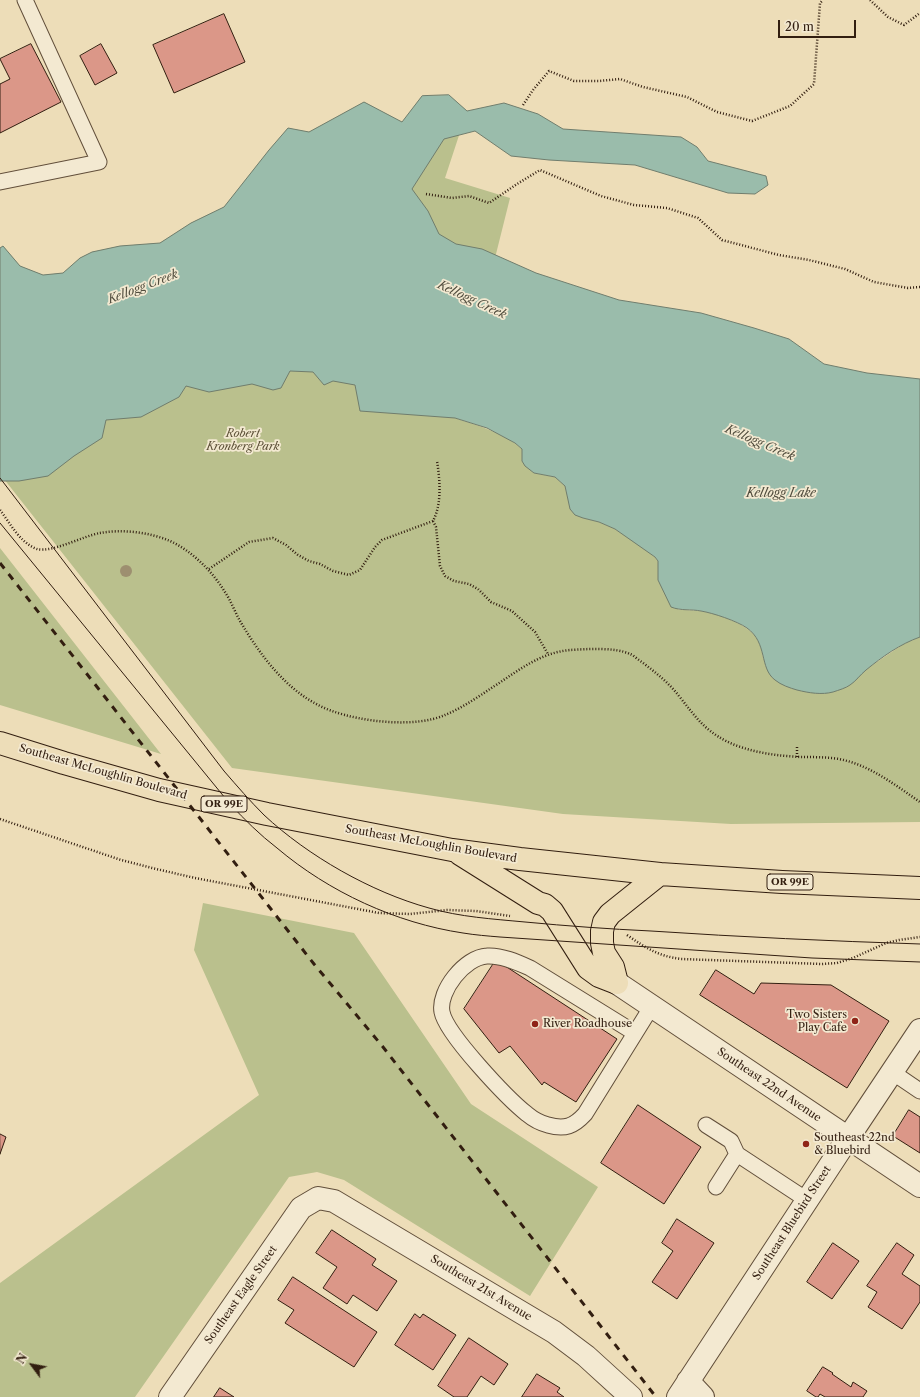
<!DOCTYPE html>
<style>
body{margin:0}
#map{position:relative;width:920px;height:1397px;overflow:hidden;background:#edddb8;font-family:"Libre Caslon Text",serif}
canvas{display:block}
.north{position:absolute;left:12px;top:1345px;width:40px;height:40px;-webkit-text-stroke:3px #f3e9d1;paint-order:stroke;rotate:302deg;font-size:11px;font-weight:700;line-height:16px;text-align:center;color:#321e10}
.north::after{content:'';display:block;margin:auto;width:14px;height:18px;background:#321e10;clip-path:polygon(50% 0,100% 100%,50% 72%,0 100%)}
.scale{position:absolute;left:778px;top:20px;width:78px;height:18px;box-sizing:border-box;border:2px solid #321e10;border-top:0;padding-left:5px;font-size:12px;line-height:14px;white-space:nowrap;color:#321e10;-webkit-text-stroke:3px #f3e9d1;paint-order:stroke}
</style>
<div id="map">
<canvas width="920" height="1397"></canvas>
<div class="north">N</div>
<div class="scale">20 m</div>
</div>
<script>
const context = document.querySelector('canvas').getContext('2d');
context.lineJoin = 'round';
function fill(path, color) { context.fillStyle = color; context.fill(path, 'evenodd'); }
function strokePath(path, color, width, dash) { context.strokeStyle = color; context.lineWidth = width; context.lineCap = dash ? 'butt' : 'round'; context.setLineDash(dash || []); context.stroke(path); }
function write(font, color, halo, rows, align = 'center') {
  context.font = font + ' "Libre Caslon Text",serif'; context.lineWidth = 3.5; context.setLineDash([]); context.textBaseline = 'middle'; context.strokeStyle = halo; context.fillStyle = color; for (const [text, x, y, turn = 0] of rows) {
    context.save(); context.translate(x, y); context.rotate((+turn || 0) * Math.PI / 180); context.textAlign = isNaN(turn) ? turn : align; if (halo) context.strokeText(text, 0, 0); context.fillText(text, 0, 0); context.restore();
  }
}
fill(new Path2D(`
 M449 95 467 111 445 178 510 198 455 418C478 426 503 432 522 449V461L534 473 555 477 565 486 568 496 583 518 599 522 615 529 641 546 655 557 658 561V580L679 610C686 610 694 610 701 611 716 613 747 624 756 637 761 643 762 650 763 657L818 694 832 692 850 685 865 670 905 643 920 637V822L731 824 563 814 232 768 0 474V248L3 246 20 266 43 275 63 273 80 258 92 252 120 246 160 243 191 223 224 207 269 150 288 128 309 132 364 102 402 122 422 96Z
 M0 548 161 754 0 705Z
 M203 903 354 933 471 1104 598 1187 530 1296 344 1180 317 1172 289 1177 135 1397H0V1283L259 1095 194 950Z`), '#bac08d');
const water = new Path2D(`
 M449 95 467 111 504 103 538 114 563 129 681 137 697 147 708 161 766 176 768 185 755 194 728 193 635 165 549 160 511 156 475 131 444 139 412 189 428 211 439 234 456 244 482 249 536 273 619 300 701 313 754 328 789 339 824 364 867 373 920 379V637C900 644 882 657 866 670 860 675 856 681 850 685 846 688 839 690 833 692 822 695 809 693 797 690 790 688 781 685 775 680 759 668 768 643 747 628 737 621 713 613 701 611 691 609 681 611 671 607L658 580V561L655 557 615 529 599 522 583 518 575 515 570 509 565 486 555 477 534 473 525 466 522 461V449L515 443 487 428 455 418 360 411 355 385 333 381 324 385 313 372 290 371 281 388 273 390 252 384 209 392 186 386 179 397 141 417 106 420 102 438 74 456 48 476 19 481H0V248L3 246 20 266 43 275 63 273 80 258 92 252 120 246 160 243 191 223 224 207 269 150 288 128 309 132 364 102 402 122 422 96Z`);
fill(water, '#9abcab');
strokePath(water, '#707d6d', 1);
const building = new Path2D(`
 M224 14 245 62 174 93 153 45Z
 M31 44 61 102 0 133V84L10 79 0 59Z
 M101 44 117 73 95 85 80 56Z
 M496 960 617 1039 576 1102 544 1082 542 1085 510 1046 499 1053 464 1009Z
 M716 970 754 994 761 983 831 985 889 1021 847 1088 700 995Z
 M638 1105 701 1147 664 1204 601 1163Z
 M909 1110 920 1117V1153L893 1136Z
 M0 1134 6 1137 0 1154Z
 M677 1219 714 1243 677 1299 652 1282 673 1251 662 1243Z
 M332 1230 376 1259 372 1265 397 1281 377 1311 353 1295 347 1304 323 1288 337 1267 316 1253Z
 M833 1243 859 1261 832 1299 807 1282Z
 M897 1243 914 1255 902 1274 920 1286V1302L902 1329 868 1307 877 1292 867 1286Z
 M293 1277 377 1332 354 1367 285 1323 294 1310 278 1300Z
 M415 1314 420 1318 423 1314 456 1335 433 1370 395 1345Z
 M469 1338 508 1364 494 1385 481 1376 467 1397H454L438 1386Z
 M823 1367 833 1373 832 1374 851 1387 853 1382 867 1391 863 1397H825L820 1394 818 1397H816L807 1391Z
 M537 1374 560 1388 557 1392 564 1397H522Z
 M220 1388 234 1397H214Z`);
fill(building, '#db9788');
strokePath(building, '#321e10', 1);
const service = new Path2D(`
 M0 182 99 162 25 0
 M635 1033 530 968C517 962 501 955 487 956 465 957 438 991 442 1012 446 1034 508 1099 527 1114 533 1119 540 1123 548 1125 565 1130 574 1126 585 1114L652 1006
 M892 1072 920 1091
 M706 1125 731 1141 737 1154
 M716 1187 737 1154 807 1200`);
const minor = new Path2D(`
 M688 1381 703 1397
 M170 1397 301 1208 318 1198 334 1201 554 1332 586 1356 631 1397
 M678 1397 848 1138`);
const tertiary = new Path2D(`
 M617 983 920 1186
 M848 1138 920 1030`);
const primary = new Path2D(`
 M0 743 64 763 159 790 267 814 452 850 520 859 660 874 782 882 920 888
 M460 854 538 903 545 905 552 911 588 968 599 976 617 983
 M617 983 613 967 604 953 602 943V931L604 922 610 914 660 874`);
strokePath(service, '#614e3a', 17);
strokePath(minor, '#614e3a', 24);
strokePath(tertiary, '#614e3a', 24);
strokePath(primary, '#321e10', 24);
strokePath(new Path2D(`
 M870 0 888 17 904 25 920 13
 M523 105 533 90 549 71 574 81H599L620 79 643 87 687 97 717 112 752 121 790 106 814 84 820 3 823 0
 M426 194 452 198 469 196 489 203 517 184 540 170 601 196 634 205 667 208 698 218 722 240 779 255 809 260 845 269 874 282 908 288 920 287
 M0 510C10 523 20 543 37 549 52 553 83 536 100 533 122 529 149 532 170 541 192 551 212 571 225 592 231 601 235 612 240 621 262 658 290 696 332 711 363 722 415 728 445 715 462 708 478 697 493 687 518 671 539 653 570 650 587 649 615 647 630 654 633 655 636 658 639 660 654 671 668 682 679 696 695 716 703 729 726 741 748 752 777 756 801 757 813 757 826 757 839 759 870 765 895 785 920 802
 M433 521 436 527 440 566 445 576 454 581 469 584 478 589 491 602 512 611 535 632 548 654
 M209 569 249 542 273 538 286 545 298 555 309 561 320 564 333 571 349 575 360 570 375 547 382 540 433 521C442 504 440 480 437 461
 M797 747V757
 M0 819 121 860 152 868 195 878 379 913 410 914 447 910 476 911 510 916
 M627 935C646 948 658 956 681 959L822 964 837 963 853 958 886 943 899 940 920 937`), '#321e10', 2.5, [1, 2]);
strokePath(service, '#f3e9d1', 15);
strokePath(minor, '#f3e9d1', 22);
strokePath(tertiary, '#f3e9d1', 22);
strokePath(primary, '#edddb8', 22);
strokePath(new Path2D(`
 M0 478 224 771C237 786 250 801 264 815 308 856 371 892 429 908 460 917 493 919 525 922 567 926 609 929 651 931 741 937 830 941 920 944
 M0 523 230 804C245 820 260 835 277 848 329 892 396 923 463 933 475 935 488 936 500 937L812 958 920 962`), '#321e10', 1);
strokePath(new Path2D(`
 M0 563 314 964 383 1047 656 1397`), '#321e10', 3, [7, 7]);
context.fillStyle = '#9d8f70';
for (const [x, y] of [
 [126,571]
]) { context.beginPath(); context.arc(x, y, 6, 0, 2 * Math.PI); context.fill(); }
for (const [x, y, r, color] of [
 [855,1021,4,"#8f2418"],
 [535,1024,4,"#8f2418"],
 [806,1144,4,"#8f2418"]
]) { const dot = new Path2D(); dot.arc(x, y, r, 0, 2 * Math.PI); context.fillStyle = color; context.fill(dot); strokePath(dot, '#f3e9d1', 1.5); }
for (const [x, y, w] of [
 [224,804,46],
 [790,882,46]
]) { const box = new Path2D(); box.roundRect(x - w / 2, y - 8, w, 16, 3); context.fillStyle = '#f3e9d1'; context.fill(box); strokePath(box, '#321e10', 1); }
write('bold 10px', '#321e10', null, [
 ["OR 99E",224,804],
 ["OR 99E",790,882]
]);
write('italic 11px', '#5b4f36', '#f3e9d1', [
 ["Robert",243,434],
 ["Kronberg Park",243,447]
]);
write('11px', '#321e10', '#f3e9d1', [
 ["Southeast McLoughlin Boulevard",103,772,16],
 ["Southeast McLoughlin Boulevard",431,844,10],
 ["Southeast 22nd Avenue",769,1085,34],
 ["Southeast Bluebird Street",792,1223,-57],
 ["Southeast 21st Avenue",481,1288,31],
 ["Southeast Eagle Street",241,1295,-55]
]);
write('11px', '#321e10', '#f3e9d1', [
 ["Two Sisters",847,1015,"right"],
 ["Play Cafe",847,1028,"right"],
 ["River Roadhouse",543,1024],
 ["Southeast 22nd",814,1138],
 ["& Bluebird",814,1151]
], 'left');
write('italic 12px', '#514d3e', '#f3e9d1', [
 ["Kellogg Creek",143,287,-21],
 ["Kellogg Creek",472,300,25],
 ["Kellogg Creek",760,443,23],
 ["Kellogg Lake",781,494]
]);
</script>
